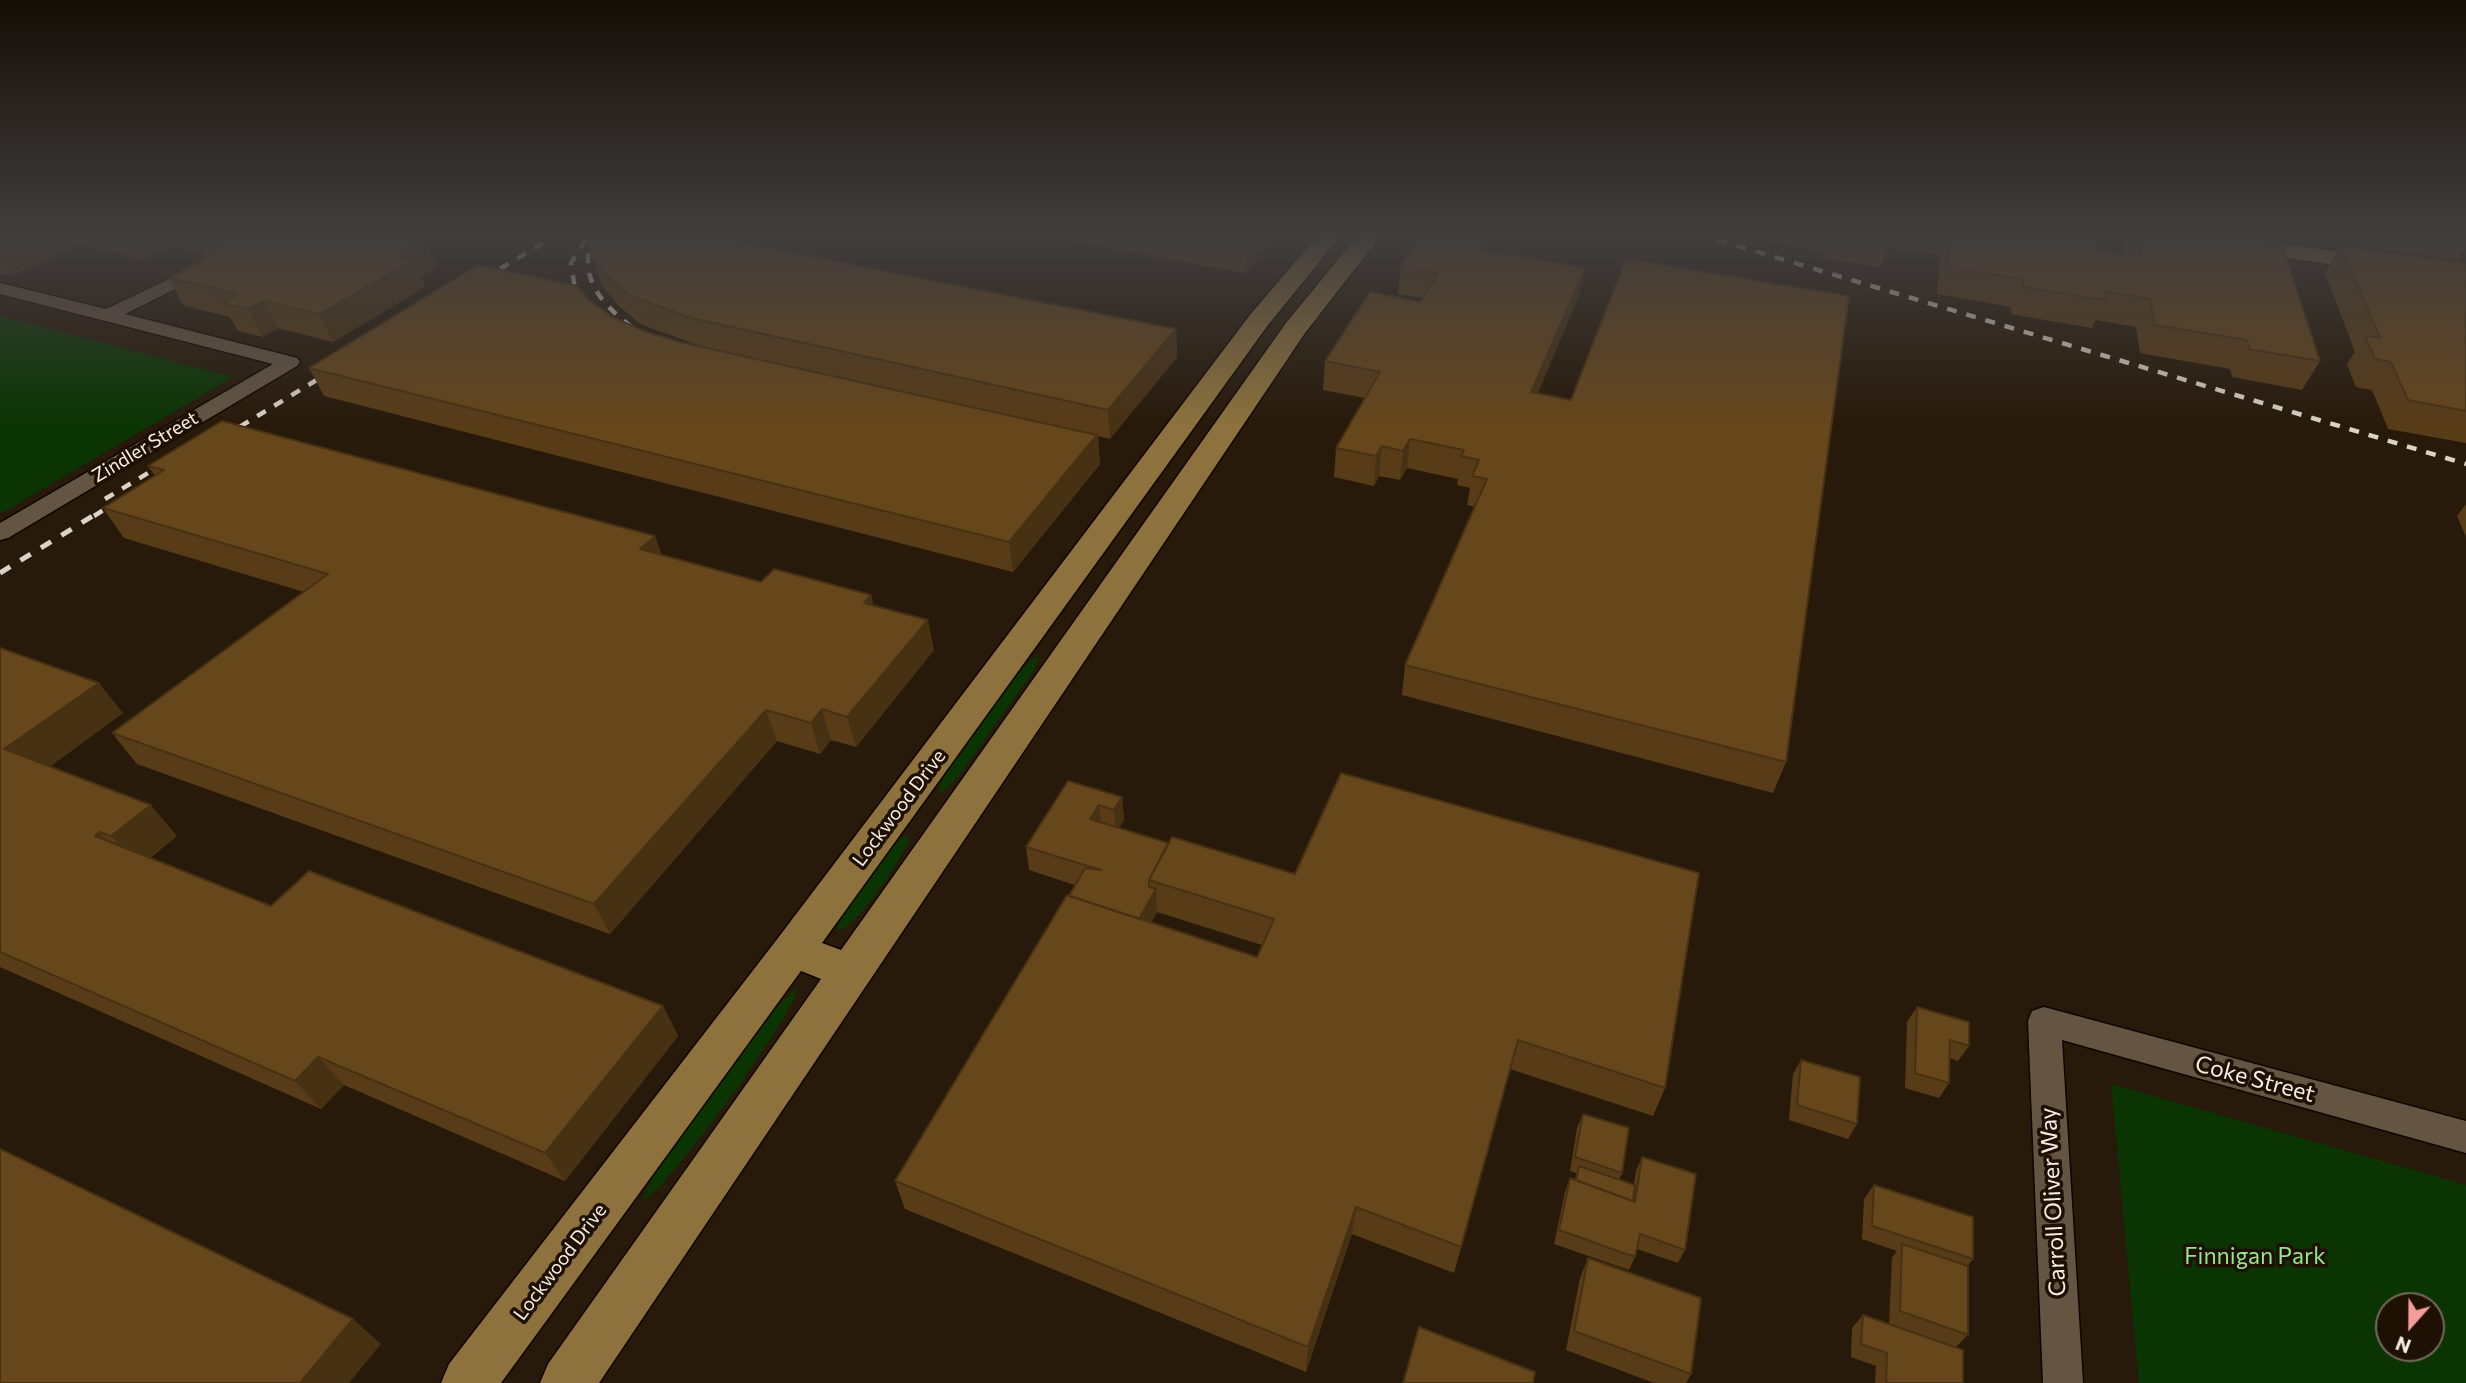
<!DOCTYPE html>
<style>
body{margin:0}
#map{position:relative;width:2466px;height:1383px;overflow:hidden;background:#271a0a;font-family:Commissioner,sans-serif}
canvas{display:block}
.north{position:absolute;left:2375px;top:1292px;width:70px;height:70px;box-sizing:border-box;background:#1e1103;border:2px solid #75695d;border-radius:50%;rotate:201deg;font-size:19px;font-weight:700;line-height:28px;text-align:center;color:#f7eee3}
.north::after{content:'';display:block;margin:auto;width:24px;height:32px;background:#f59b98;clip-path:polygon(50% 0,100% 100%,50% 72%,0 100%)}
</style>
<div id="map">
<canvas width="2466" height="1383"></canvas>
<div class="north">N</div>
</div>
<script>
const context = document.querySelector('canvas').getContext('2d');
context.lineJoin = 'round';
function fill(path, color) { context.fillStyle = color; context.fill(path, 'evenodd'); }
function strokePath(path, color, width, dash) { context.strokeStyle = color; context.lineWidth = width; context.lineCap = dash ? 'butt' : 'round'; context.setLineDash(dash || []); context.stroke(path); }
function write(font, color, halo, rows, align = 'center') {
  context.font = font + ' Commissioner,sans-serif'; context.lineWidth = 7; context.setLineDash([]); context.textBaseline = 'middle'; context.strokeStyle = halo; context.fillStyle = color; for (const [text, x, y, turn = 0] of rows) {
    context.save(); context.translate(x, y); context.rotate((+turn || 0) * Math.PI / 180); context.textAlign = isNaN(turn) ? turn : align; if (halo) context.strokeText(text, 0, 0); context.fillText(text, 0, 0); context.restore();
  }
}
fill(new Path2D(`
 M0 316 233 377 0 514Z
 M1037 656 1039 659 1034 670 958 777 943 791 938 792C940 775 1020 663 1037 656Z
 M905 835 909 838C904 857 856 929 837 931 841 901 883 855 905 835Z
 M798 986C799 1009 660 1200 642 1201L656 1168 770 1014Z
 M2111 1084 2466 1185V1383H2139ZM2389 1306H2431V1348H2389Z`), '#0a3503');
const minor = new Path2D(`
 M201 264 207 265 210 269 207 273 125 314 297 358 300 362 297 366 8 538 0 540V523L273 364 0 294V283L106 309Z
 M2044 1007 2466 1121V1153L2062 1040 2083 1383H2043L2028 1021 2032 1011Z`);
const major = new Path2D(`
 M1319 234H1342L1268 325 822 943 841 950 1286 323 1359 234H1382L1305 333 599 1383H540L548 1364 821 979 801 971 501 1383H441L449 1364 778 938 1250 315Z
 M2165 234H2220L2466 271V285L2176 241 2168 239Z`);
strokePath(minor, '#100500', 3);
strokePath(major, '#100500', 3);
fill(minor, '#645543');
fill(major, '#8d723d');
strokePath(new Path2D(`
 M594 234C575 278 603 306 637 331
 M1698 234 2466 464
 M483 279 558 234
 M585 302 574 283 571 263 589 234
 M223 437 333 370
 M105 499 168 461
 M94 516 121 499`), '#dcd3c7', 4.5, [10, 10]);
strokePath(new Path2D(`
 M0 573 96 514`), '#dcd3c7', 5, [12, 12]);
fill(new Path2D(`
 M0 234H393L425 240 437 267 421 277 425 287 333 342 278 328 263 337 238 331 230 317 184 306 168 278 204 260 199 252 201 251 169 246 142 259 79 244 10 276 0 273Z
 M1035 234H1277L1245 273Z
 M1762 234H2095L2097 250 2124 255 2122 241 2125 234H2219L2320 361 2302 390 2232 377 2230 369 2140 353 2136 327 2096 320 2092 328 2011 314V307L1937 294 1940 255 1888 247 1880 267 1823 258 1824 251 1769 242 1771 235Z
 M2353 234H2466V247L2457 260 2359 246Z
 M588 243 1176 329 1177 357 1110 439 1098 436 1100 464 1013 572 324 396 309 368 589 300 612 317 647 332 680 342 700 346 640 324 618 305 603 287Z
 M2341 246 2466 264V443L2388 429 2372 390 2356 387 2347 364 2355 352 2325 273Z
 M1486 251 1585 268 1579 295 1538 393 1786 762 1773 793 1402 695 1405 665 1475 507 1467 505 1470 488 1457 485 1458 479 1407 468 1400 480 1379 476 1374 486 1334 477 1336 448 1365 398 1323 390 1325 361 1421 302 1423 298 1398 294 1401 266Z
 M148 466 662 555 761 582 871 595 873 605 934 650 856 747 831 740 820 754 777 741 610 934 137 764 112 733 304 592 124 538 103 508 155 476Z
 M2466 504V537L2457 516Z
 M0 648 123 713 50 766 177 836 150 858 271 906 663 1006 678 1036 565 1181 344 1085 321 1109 0 967Z
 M1068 781 1122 797 1124 820 1119 828 1665 1088 1653 1116 1510 1069 1454 1273 1352 1234 1306 1372 905 1209 895 1181 1075 885 1029 870 1026 847ZM1157 912 1262 945 1257 957 1151 923Z
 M1917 1007 1969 1046 1958 1061 1950 1058 1949 1083 1939 1098 1905 1088 1907 1022Z
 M1801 1060 1857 1124 1848 1139 1789 1120 1793 1074Z
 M1583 1114 1622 1173 1619 1180 1634 1184 1636 1171 1642 1157 1685 1250 1678 1263 1637 1249 1635 1257 1629 1270 1554 1244 1565 1192 1570 1178 1575 1180 1576 1173 1570 1171 1577 1128Z
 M1874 1185 1973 1259 1967 1266 1968 1335 1956 1347 1889 1324 1892 1258 1897 1251 1862 1239 1864 1199Z
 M1588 1258 1691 1374 1686 1383H1654L1566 1350 1580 1278Z
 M1863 1315 1963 1383H1875L1876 1366 1851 1357 1852 1328Z`), '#583c17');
fill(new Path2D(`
 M26 234H73L79 244 10 276 0 261V245Z
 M127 234H162L169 246 142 259Z
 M200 234H248L210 252Z
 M1255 234H1277L1245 273V246Z
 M1487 234H1488L1485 258 1478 250Z
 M425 240 437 267 421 277 425 287 333 342 319 314 396 256Z
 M1585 268 1579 295 1526 421 1531 392Z
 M263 301 278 328 263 337 248 309Z
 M1176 329 1177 357 1110 439 1108 410Z
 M1097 435 1100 464 1013 572 1009 542Z
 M1410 439 1407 468 1400 480 1403 451Z
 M1382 446 1379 476 1374 486 1376 456Z
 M655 536 666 567 640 549Z
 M871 595 878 625 864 603Z
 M928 620 934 650 856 747 847 717Z
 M99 683 123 713 32 780 4 749Z
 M822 709 831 740 820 754 811 723Z
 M766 710 777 741 610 934 594 904Z
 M1122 797 1124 820 1116 833 1114 810Z
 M151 805 177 836 138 867 111 836Z
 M1099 805 1102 828 1090 819Z
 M99 832 127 862 95 836Z
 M1156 889 1157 912 1138 948 1136 925Z
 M663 1006 678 1036 565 1181 545 1153Z
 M318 1057 344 1085 321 1109 295 1081Z
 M1356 1207 1352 1234 1306 1372 1308 1347Z
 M353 1319 381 1344 349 1383H300Z`), '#473113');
const building = new Path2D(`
 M0 234H26L0 245Z
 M235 234H393L425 240 396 256 413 260 319 314 263 301 248 309 222 303 238 294 168 278 214 255 199 252Z
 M603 234H699L1176 329 1108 410 691 318 631 296 609 278 593 260 588 243Z
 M1176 234H1255L1245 246Z
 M1422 234H1487L1478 250 1585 268 1531 392 1571 400 1626 259 1849 296 1786 762 1405 665 1487 479 1472 476 1479 460 1461 456 1464 450 1410 439 1403 451 1382 446 1376 456 1336 448 1380 372 1325 361 1370 292 1421 302 1438 273 1401 266Z
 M1846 234H1891L1890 240Z
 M1949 234H2095L2097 250 2141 257 2138 234H2219L2281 243 2320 361 2249 349 2247 340 2155 325 2150 299 2104 291 2105 300 2023 287V279L1948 267Z
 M2430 234H2466V239Z
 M2341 246 2466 264V411L2408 400 2391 362 2375 359 2365 336 2380 338Z
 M478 265 577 286 589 300 612 317 647 332 680 342 1097 435 1009 542 309 368Z
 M222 421 655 536 640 549 761 582 774 569 871 595 864 603 928 620 847 717 822 709 811 723 766 710 594 904 112 733 328 574 103 508 164 470 148 466Z
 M0 648 99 683 4 749 151 805 111 836 99 832 95 836 271 906 309 871 663 1006 545 1153 318 1057 295 1081 0 952Z
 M1341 773 1699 873 1665 1088 1518 1040 1461 1247 1356 1207 1308 1347 895 1181 1067 895 1257 957 1274 919 1149 880 1172 837 1295 874Z
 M1068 781 1122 797 1114 810 1099 805 1090 819 1168 843 1149 880V887L1156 889 1139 919 1069 896 1085 868 1101 870 1026 847Z
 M1917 1007 1969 1022V1046L1950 1040 1949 1083 1915 1073Z
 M1801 1060 1860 1077 1857 1124 1797 1105Z
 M1583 1114 1629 1128 1622 1173 1575 1157Z
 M0 1149 353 1319 300 1383H0Z
 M1642 1157 1696 1174 1685 1250 1640 1234 1635 1257 1559 1230 1570 1178 1635 1202Z
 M1579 1166 1635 1185 1633 1201 1576 1180Z
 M1874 1185 1973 1217V1259L1872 1226Z
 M1902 1244 1968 1266V1335L1900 1311Z
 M1588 1258 1701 1298 1691 1374 1574 1331Z
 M1863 1315 1963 1350V1383H1889L1886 1382 1887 1353 1861 1344Z
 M1419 1327 1535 1372 1533 1383H1403Z`);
fill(building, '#66461b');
strokePath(building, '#473113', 2);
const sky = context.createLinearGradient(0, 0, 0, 427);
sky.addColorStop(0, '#150e06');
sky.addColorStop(0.55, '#413e3e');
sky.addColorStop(1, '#413e3e00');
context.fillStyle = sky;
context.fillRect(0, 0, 2466, 427);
write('19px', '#f7eee3', '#1e1103', [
 ["Zindler Street",145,447,-31],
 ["Lockwood Drive",899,808,-53],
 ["Lockwood Drive",560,1262,-53]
]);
write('23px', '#f7eee3', '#1e1103', [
 ["Coke Street",2255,1079,15],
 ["Carroll Oliver Way",2053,1202,-93]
]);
write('23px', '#95e787', '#1e1103', [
 ["Finnigan Park",2255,1256]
]);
</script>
